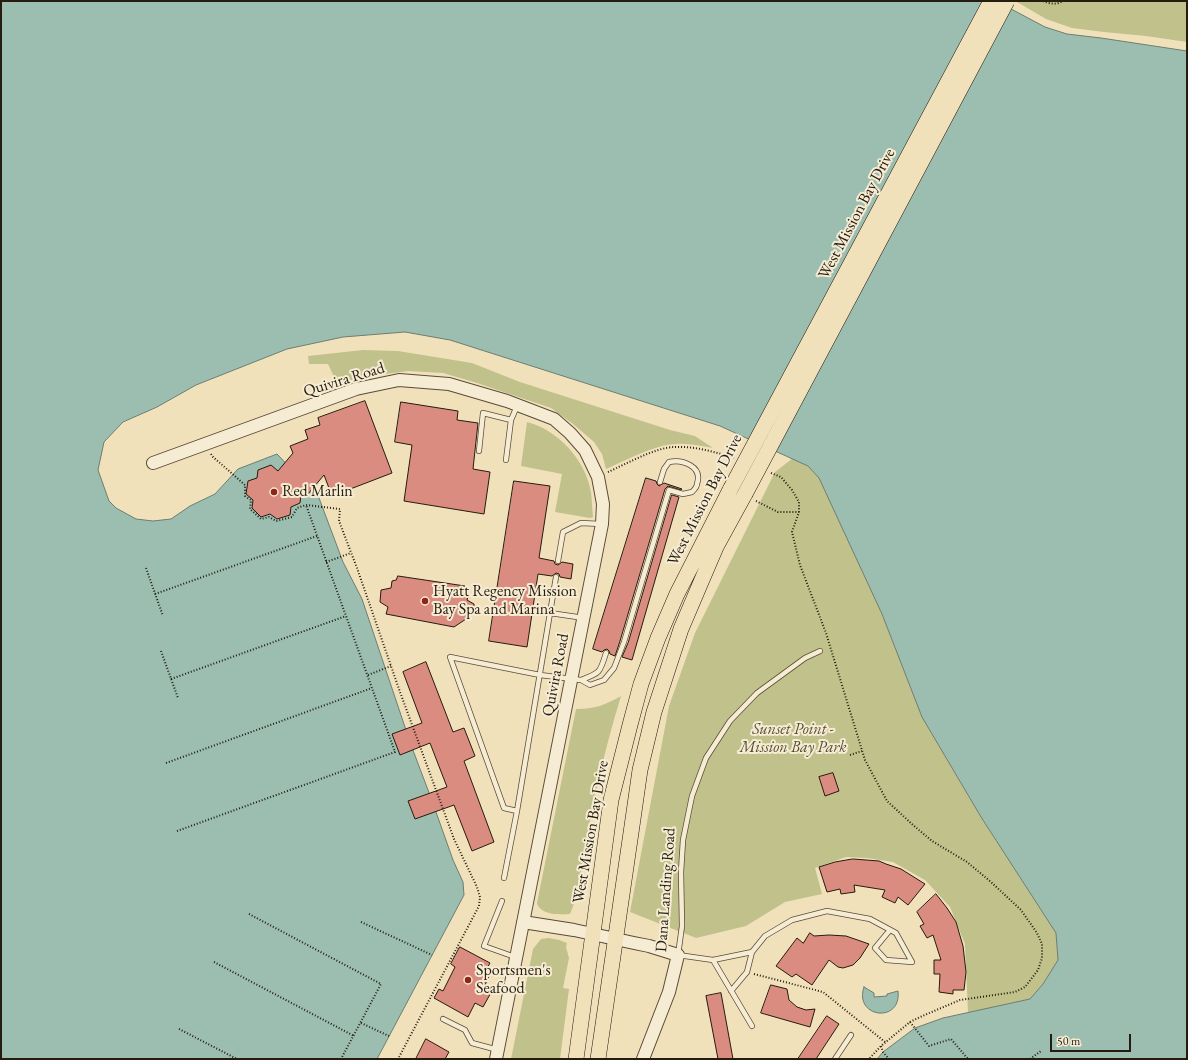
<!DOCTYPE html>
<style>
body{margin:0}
#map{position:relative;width:1188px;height:1060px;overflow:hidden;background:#f1e1bb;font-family:"EB Garamond",serif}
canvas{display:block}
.frame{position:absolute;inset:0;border:2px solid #251b0e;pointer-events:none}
.scale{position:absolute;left:1050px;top:1034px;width:81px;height:18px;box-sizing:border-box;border:2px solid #251b0e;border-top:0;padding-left:5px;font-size:12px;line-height:14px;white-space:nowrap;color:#251b0e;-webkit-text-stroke:3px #f6ecd3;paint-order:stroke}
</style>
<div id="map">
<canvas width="1188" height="1060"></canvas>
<div class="frame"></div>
<div class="scale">50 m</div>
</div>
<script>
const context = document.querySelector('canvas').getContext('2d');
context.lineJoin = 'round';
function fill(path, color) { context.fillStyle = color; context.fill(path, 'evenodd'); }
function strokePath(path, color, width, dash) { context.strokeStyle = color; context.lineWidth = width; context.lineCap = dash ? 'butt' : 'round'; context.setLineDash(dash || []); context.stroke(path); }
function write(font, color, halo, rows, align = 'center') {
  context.font = font + ' "EB Garamond",serif'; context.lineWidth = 4; context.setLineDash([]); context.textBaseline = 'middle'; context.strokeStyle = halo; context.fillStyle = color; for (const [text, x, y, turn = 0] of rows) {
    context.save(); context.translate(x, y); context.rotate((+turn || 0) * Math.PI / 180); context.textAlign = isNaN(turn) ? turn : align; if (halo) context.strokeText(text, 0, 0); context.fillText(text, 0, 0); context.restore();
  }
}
fill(new Path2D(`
 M1018 1H1187V42L1146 36 1104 32 1072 28 1046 19 1017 2Z
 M363 350 398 351 472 363 520 382 670 430 695 436 713 448C701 446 688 443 676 444 657 444 624 461 606 469L602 454 594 442 573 424 551 408 477 383 443 373 408 371 364 377 341 383 336 381 328 364H309L308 356Z
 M527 422C558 430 585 459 591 492 592 500 592 508 593 517L590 518 555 512 562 474 521 466Z
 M793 458 808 466 819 478 882 614 922 717 981 817 1056 933 1058 960 1043 984 1030 999 968 1013 965 944 950 907 925 880 893 862 867 858 846 857 815 868 822 894 785 902 746 926 696 938 630 912 669 706 695 633 775 472Z
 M621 696C601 761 587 828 577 896L570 914C560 915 540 915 537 903L576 709C595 709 605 705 621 696Z
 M549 938 559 940 567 943 566 947 569 958 563 988 569 989 560 1059H511L533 949 541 939Z`), '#c1c18c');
const water = new Path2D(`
 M1 1H996L1045 27 1067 34 1101 38 1187 51V1059H877L883 1052 915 1028 943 1018 1030 999 1043 984 1058 960 1056 933 981 817 922 717 882 614 819 478 808 466 720 426 450 340 405 332 343 337 287 349 196 385 157 407 123 422 104 442 98 470 109 501 116 508 136 519 153 521 171 519 190 506 215 494 238 469 277 454 319 498 343 562 362 599 411 745 431 798 453 860 463 882 464 895 377 1059H1Z
 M864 987 874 993V997L887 996V994L898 991C902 1024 853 1018 864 987Z`);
fill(water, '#9bbeb1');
strokePath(water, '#6c7d70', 1);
const building = new Path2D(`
 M365 401 392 473 332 496 324 475 308 494 301 495 300 503 291 507 290 515 277 519 270 514 261 517 252 508 253 500 246 494 248 481 257 478 258 470 271 465 278 471 293 453 290 446 308 439 305 430 320 425 318 418Z
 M401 402 458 411 457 420 478 423 473 469 490 472 484 514 404 501 412 445 395 442Z
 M646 478 656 481 657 484 659 486 664 483 682 489 681 490 668 486 665 489 620 641 615 656 610 654 609 651 607 649 604 650 602 652 593 649Z
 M514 481 550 486 539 558 554 561 555 564 558 565 562 562 573 564 571 579 560 577 559 574 556 573 552 576 538 574 527 647 489 641Z
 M672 495 679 497 632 660 622 657 628 643Z
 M398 576 465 586 464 591 469 594 467 600 474 604V612L467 613 466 619 454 627 386 614 388 607 380 602 381 590 391 588 392 581 396 580Z
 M426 662 453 732 464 728 475 756 464 761 494 842 472 851 454 805 415 819 408 801 447 787 430 743 400 755 392 734 422 723 403 672Z
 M833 773 839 791 825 796 819 777Z
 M853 859 879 861 886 864 901 869 925 884 908 905 898 897 895 903 882 897 885 890 854 885 855 892 841 894 840 889 827 892 819 867 835 862Z
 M936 894 947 908 956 922 963 946 966 972 964 990H953V994L939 992 940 974H934V960H941L933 935 927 938 920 926 924 924 917 912Z
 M810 933 814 936 829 935 846 936 869 944 860 958 853 965 843 968 838 967 829 960 812 985 796 974 792 977 776 966 797 938 803 943Z
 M460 947 490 963 485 972 490 974 485 985 493 989 483 1007 475 1003 468 1017 434 998 439 989 443 991 455 967 451 964Z
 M771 985 787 989 789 1000 797 1007 806 1010 815 1009 810 1027 761 1013Z
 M721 993 733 1059H718L706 996Z
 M827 1016 839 1024 816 1059H798Z
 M426 1039 449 1052 445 1059H416Z`);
fill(building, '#d98c7f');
strokePath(building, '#251b0e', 1);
const service = new Path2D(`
 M479 451 483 413 511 420
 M506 460 511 420 517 406
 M558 561 563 532 581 523 601 524
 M556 577 517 811 504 808 450 657 540 675 581 680 590 685 604 680 614 668 624 642 669 490 683 494 692 492C694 490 697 487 697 484 703 466 682 459 669 462L664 469 660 482
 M550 613 584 618
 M820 651 805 658 757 693 730 721 706 758 692 796 683 840 681 872 682 926 678 955 713 960 752 952 765 936 792 920 827 911 870 919 896 933 912 962 886 960 875 948 890 930
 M581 680C600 673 600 673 606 653
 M504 878 517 811
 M502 901 484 946 515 957
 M713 960 752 1026
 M731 991 747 972 752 952
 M443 1019 465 1030 472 1043 498 1050
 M835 1059 851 1035`);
const tertiary = new Path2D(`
 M153 463 356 389 399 380 449 384 507 401 554 419 570 433 585 450 598 477 603 504 602 524 496 1059
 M523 922 574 930 634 943 649 946 678 955 669 992 643 1059`);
const primary = new Path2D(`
 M576 1059 611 800 630 725 641 684 658 638 677 594 731 488
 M598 1059 633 819 640 770 654 712 681 629 701 582 716 547 745 494`);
strokePath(service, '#584c39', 6);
strokePath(tertiary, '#584c39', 14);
strokePath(primary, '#251b0e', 16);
strokePath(new Path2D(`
 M1043 1C1050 4 1057 5 1063 1
 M211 454 212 456 245 485V496L251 500 250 509 261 519 269 517 276 521 292 517 297 508 306 505 340 509 339 521 357 568 400 692 454 839 477 887 480 897 479 906 398 1059
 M608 472C626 464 656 447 675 447 695 446 715 452 734 458
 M771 473 781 477 792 490 799 502V512L792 532 800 565 826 633 865 760 887 801 913 825 932 841 967 862 991 882 1021 910 1037 933 1042 944V958L1038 970 1025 987 1015 992 960 1000 920 1017 910 1022 881 1046 869 1059
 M756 501 778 512H799
 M326 562 351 553
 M146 568 163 616
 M155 594 317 536
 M161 651 178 698
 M368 675 391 666
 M171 679 346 616
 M850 755 862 751
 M166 763 372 688
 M177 831 395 752 306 505
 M249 914 381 984 341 1059
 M361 922 432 955
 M214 962 354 1036
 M754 974 823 992 885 1042
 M910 1022 929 1046 951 1039 968 1059
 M361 1023 389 1036
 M179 1029 237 1059
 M881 1046 883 1052 889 1059
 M1030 1059 1041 1051`), '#251b0e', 2, [1, 2]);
strokePath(service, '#f6ecd3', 4.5);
strokePath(tertiary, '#f6ecd3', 12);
strokePath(primary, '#f1e1bb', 15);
const primaryBridge = new Path2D(`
 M731 488 991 1
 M745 494 1007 1`);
strokePath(primaryBridge, '#251b0e', 16, []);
strokePath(primaryBridge, '#f1e1bb', 15);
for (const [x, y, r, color] of [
 [274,492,4,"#8f2418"],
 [425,601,4,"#8f2418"],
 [468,980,4,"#8f2418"]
]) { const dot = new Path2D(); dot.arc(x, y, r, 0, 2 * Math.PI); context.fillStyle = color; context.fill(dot); strokePath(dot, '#f6ecd3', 1.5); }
write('16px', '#251b0e', '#f6ecd3', [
 ["West Mission Bay Drive",857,214,-62],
 ["Quivira Road",344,380,-17],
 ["West Mission Bay Drive",705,500,-63],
 ["Quivira Road",556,675,-79],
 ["West Mission Bay Drive",591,832,-80],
 ["Dana Landing Road",666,890,-86]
]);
write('16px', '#251b0e', '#f6ecd3', [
 ["Red Marlin",282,492],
 ["Hyatt Regency Mission",433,592],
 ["Bay Spa and Marina",433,610],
 ["Sportsmen's",476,971],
 ["Seafood",476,989]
], 'left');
write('italic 16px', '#544d34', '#f6ecd3', [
 ["Sunset Point -",793,730],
 ["Mission Bay Park",793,748]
]);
</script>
